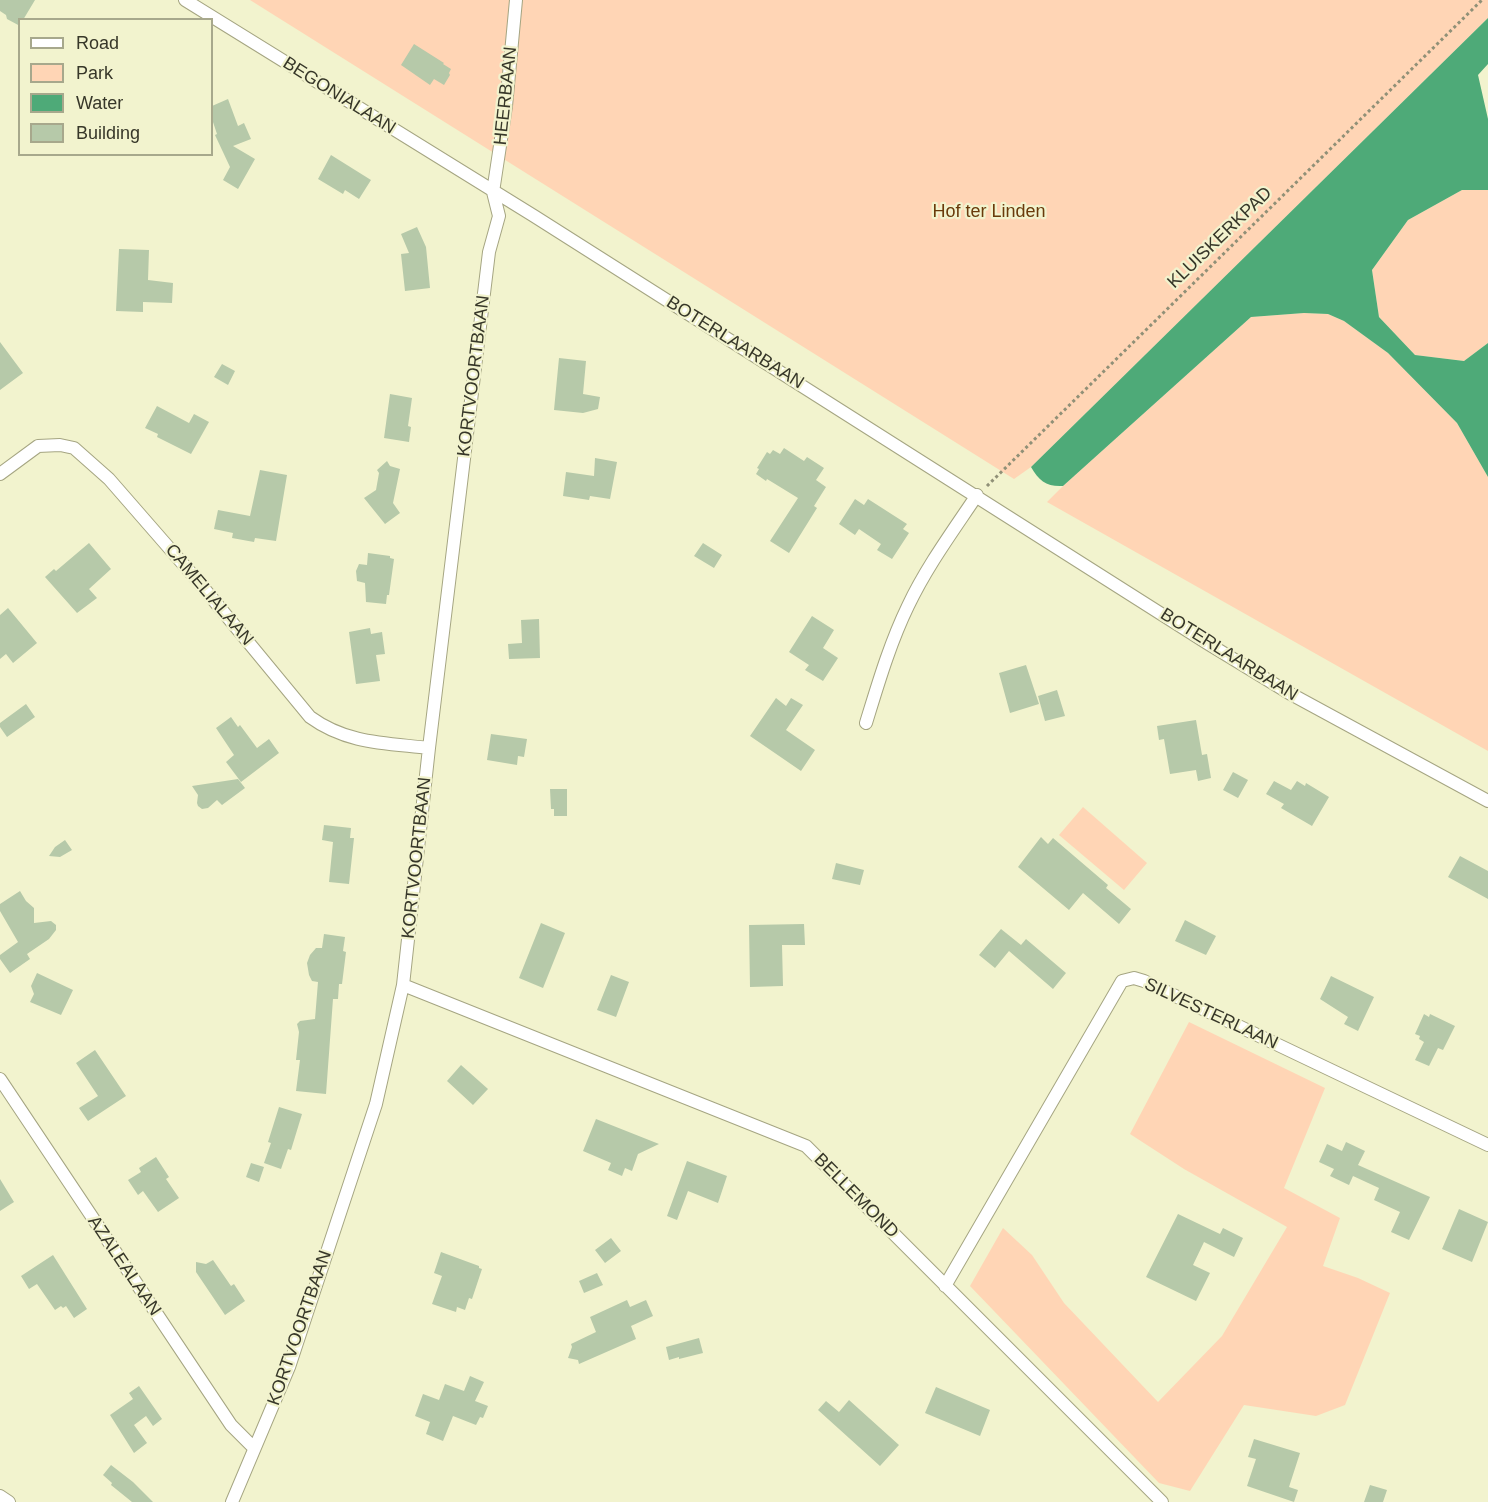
<!DOCTYPE html>
<style>
body{margin:0}
#map{position:relative;width:1488px;height:1502px;overflow:hidden;background:#f2f3ce;font-family:Helvetica,sans-serif}
canvas{display:block}
.legend{position:absolute;left:18px;top:18px;width:195px;height:138px;box-sizing:border-box;background:#f2f3ce;border:2px solid #a7a88c;margin:0;padding:8px 10px;list-style:none;font-size:18px;color:#373729}
.legend li{display:flex;align-items:center;gap:12px;height:30px}
.legend b{width:30px;border:2px solid #a7a88c}
</style>
<div id="map">
<canvas width="1488" height="1502"></canvas>
<ul class="legend">
<li><b style="height:8px;background:#fff"></b>Road</li>
<li><b style="height:16px;background:#ffd5b5"></b>Park</li>
<li><b style="height:16px;background:#4eaa78"></b>Water</li>
<li><b style="height:16px;background:#b6c9a9"></b>Building</li>
</ul>
</div>
<script>
const context = document.querySelector('canvas').getContext('2d');
context.lineJoin = 'round';
function fill(path, color) { context.fillStyle = color; context.fill(path, 'evenodd'); }
function strokePath(path, color, width, dash) { context.strokeStyle = color; context.lineWidth = width; context.lineCap = dash ? 'butt' : 'round'; context.setLineDash(dash || []); context.stroke(path); }
function write(font, color, halo, rows, align = 'center') {
  context.font = font + ' Helvetica,sans-serif'; context.lineWidth = 4.5; context.setLineDash([]); context.textBaseline = 'middle'; context.strokeStyle = halo; context.fillStyle = color; for (const [text, x, y, turn = 0] of rows) {
    context.save(); context.translate(x, y); context.rotate((+turn || 0) * Math.PI / 180); context.textAlign = isNaN(turn) ? turn : align; if (halo) context.strokeText(text, 0, 0); context.fillText(text, 0, 0); context.restore();
  }
}
fill(new Path2D(`
 M250 0H1488V18L1031 467 1014 479Z
 M1462 190H1488V343L1464 361 1415 355 1379 317 1372 270 1408 220Z
 M1304 313 1328 314 1344 321 1388 353 1457 423 1488 477V751L1047 502 1063 486 1251 317Z
 M1083 807 1147 863 1124 890 1059 835Z
 M1189 1022 1325 1088 1284 1188 1340 1218 1323 1266 1358 1278 1390 1293 1345 1405 1316 1416 1244 1405 1190 1491 1159 1483 970 1286 1003 1228 1032 1255 1064 1303 1158 1402 1222 1336 1287 1227 1184 1169 1130 1134Z`), '#ffd5b5');
fill(new Path2D(`
 M1488 18V64L1478 75 1488 119V190H1462L1408 220 1372 270 1379 317 1415 355 1464 361 1488 343V477L1457 423 1388 353 1344 321 1328 314 1304 313 1251 317 1063 486C1047 487 1039 481 1031 467Z`), '#4eaa78');
fill(new Path2D(`
 M0 0H35L23 20H20V26L7 19 6 15 0 11Z
 M414 44 444 63 443 64 451 69 449 73 450 75 444 85 434 79 430 85 401 65Z
 M228 99 238 126 244 123 251 139 233 146 255 159 238 189 223 180 230 167 215 135 217 134 212 119V106Z
 M331 155 371 180 359 199 345 190 343 194 318 179Z
 M417 227 426 247 430 288 405 291 401 254 409 253 401 234Z
 M119 249 149 250 148 280 173 283 172 303 143 302V312L116 311Z
 M0 342 23 373 0 390Z
 M559 358 586 361 583 394 600 397 598 409 583 413 554 410Z
 M222 364 235 371 228 385 214 377Z
 M390 394 412 398 408 426 411 427 409 442 384 438Z
 M157 406 189 423 194 414 209 422 191 454 157 437 158 434 145 428Z
 M784 448 804 461 807 457 824 468 816 480 826 487 814 506 817 508 789 553 770 541 798 498 767 479 766 481 756 474 759 469 757 468 767 452 770 454 773 450 780 454Z
 M595 458 617 462 610 499 590 496 589 500 563 496 566 472 594 476Z
 M387 461 390 466 400 469 393 503 400 513 385 524 364 498 376 490 379 473 377 470Z
 M260 470 287 475 276 541 255 538 254 542 232 538 233 533 214 529 218 510 250 516Z
 M855 499 864 505 868 499 907 524 903 529 909 533 892 559 877 550 881 544 859 529 855 535 839 524Z
 M89 543 111 569 89 589 97 598 77 613 45 577 54 569 56 571Z
 M703 543 722 555 714 568 694 556Z
 M368 553 390 556V558L394 559 389 595H387L386 604 366 602 365 583 357 581 356 571 359 564 367 565Z
 M8 608 37 643 13 663 6 654 0 659V615Z
 M812 616 834 630 823 648 838 658 823 681 805 670 809 665 789 652Z
 M539 619 540 658 509 659 508 644 522 643 521 620Z
 M370 628 371 634 382 632 385 654 376 655 380 681 356 684 349 632Z
 M1026 665 1039 704 1010 713 999 673Z
 M1057 690 1065 716 1045 721 1038 696Z
 M776 698 786 706 791 698 803 705 786 730 815 750 801 771 750 736Z
 M26 704 35 717 7 737 0 727V723Z
 M231 717 238 727 240 725 257 748 269 739 279 753 241 782 226 762 234 755 216 728Z
 M1196 720 1202 755 1207 754 1211 778 1198 781 1196 770 1170 774 1164 739 1159 740 1157 726Z
 M491 734 527 739 524 757 518 756 517 765 487 760Z
 M1233 772 1248 780 1238 798 1223 790Z
 M238 779 245 788 222 805 217 800 208 808 202 809 198 806 197 803 198 795 192 786Z
 M1274 781 1291 790 1297 781 1305 786 1306 783 1329 797 1312 826 1281 808 1284 804 1266 794Z
 M550 789H567V816H554V809H551Z
 M324 825 351 828 350 838H354L349 884 329 882 333 842 322 840Z
 M1041 837 1048 844 1053 838 1108 885 1106 888 1131 909 1119 924 1083 893 1069 910 1018 867Z
 M65 840 72 850 60 857 49 856 55 847Z
 M1460 856 1488 871V899L1448 877Z
 M836 863 864 870 860 885 832 879Z
 M20 891 26 901 34 908V923L51 921 56 925V930L49 939 27 954 30 959 10 973 0 959V955L18 942 0 911V904Z
 M1185 920 1216 936 1206 955 1175 941Z
 M541 923 565 933 543 988 519 978Z
 M804 924 805 945H782L783 986 750 987 749 925Z
 M1001 929 1021 945 1026 939 1066 973 1053 989 1009 951 995 968 979 955Z
 M324 934 345 937 343 951 346 952 342 984H339L338 999H333L326 1094 296 1091 300 1060H296L299 1032 297 1024 300 1021 315 1019 318 982 312 981 309 975 307 963 310 955 316 948H322Z
 M37 973 73 990 61 1015 30 1002 34 994 31 986Z
 M611 975 629 982 616 1017 597 1010Z
 M1331 976 1374 997 1358 1031 1344 1024 1348 1017 1320 999Z
 M1424 1014 1429 1017 1430 1014 1455 1026 1443 1050 1438 1048 1429 1066 1415 1060 1424 1042 1419 1039 1420 1036 1415 1034Z
 M95 1050 126 1096 88 1121 79 1108 98 1096 76 1063Z
 M461 1065 488 1089 473 1105 447 1081Z
 M279 1107 302 1114 291 1150 288 1149 281 1169 264 1163 271 1143 268 1142Z
 M596 1119 659 1144 638 1154 632 1171 625 1168 622 1176 608 1170 611 1163 583 1151Z
 M1346 1142 1365 1151 1358 1165 1430 1197 1409 1240 1391 1232 1400 1212 1374 1200 1379 1188 1353 1176 1349 1185 1330 1176 1334 1169 1319 1162 1327 1144 1342 1151Z
 M156 1157 169 1177 166 1179 179 1198 158 1212 143 1191 138 1195 128 1180 141 1172 139 1168Z
 M687 1161 727 1176 718 1203 688 1191 677 1220 667 1216Z
 M251 1163 264 1167 259 1182 246 1177Z
 M0 1179 14 1202 0 1211Z
 M1459 1209 1488 1222 1472 1262 1442 1249Z
 M1178 1214 1220 1234 1223 1228 1243 1238 1234 1257 1204 1242 1193 1265 1210 1273 1196 1301 1146 1277Z
 M611 1238 621 1251 605 1263 595 1250Z
 M441 1252 479 1266V1268L482 1269 472 1299 469 1298 465 1310 457 1307 456 1312 432 1304 442 1276 434 1273Z
 M53 1255 87 1309 74 1318 66 1306 63 1308 61 1306 55 1310 37 1284 29 1289 21 1276Z
 M213 1260 231 1286 234 1284 245 1301 225 1315 196 1272V1262L206 1264Z
 M597 1273 603 1285 584 1293 579 1281Z
 M627 1300 630 1307 646 1300 653 1316 631 1326 636 1339 579 1364 578 1360 568 1358 572 1347 571 1344 596 1332 590 1317Z
 M699 1338 703 1353 679 1359V1357L669 1360 666 1347Z
 M470 1376 484 1382 475 1401 488 1406 483 1418 480 1417 476 1425 453 1416 443 1441 426 1434 430 1422 415 1416 423 1394 439 1400 445 1384 464 1391Z
 M139 1386 162 1419 153 1426 146 1416 134 1425 147 1443 134 1453 110 1415 133 1399 129 1393Z
 M936 1387 990 1410 980 1436 925 1413Z
 M849 1400 899 1445 880 1466 818 1410 826 1401 839 1412Z
 M1254 1439 1300 1453 1289 1487 1298 1490 1294 1502 1247 1486 1256 1459 1248 1457Z
 M111 1465 133 1482 153 1502H132L111 1485 112 1483 103 1475Z
 M1370 1485 1387 1490 1383 1502H1364Z`), '#b6c9a9');
const minor = new Path2D(`
 M185 0 534 216 1207 643 1289 693 1488 801
 M0 474 38 446 60 445 74 448 109 479 197 580 310 717C347 744 386 743 429 748
 M866 723C878 684 890 643 908 606 927 566 953 531 977 495
 M403 985 806 1146 1162 1502
 M0 1079 231 1425 254 1448
 M945 1286 1122 981 1134 978 1144 981 1488 1145
 M0 1496 9 1502
 M232 1502 289 1367 376 1104 403 985 429 748 489 252 499 216 493 192 506 106 516 0`);
strokePath(minor, '#a5a582', 14);
strokePath(new Path2D(`
 M987 486 1482 0`), '#909077', 3, [3, 3]);
strokePath(minor, '#fff', 12);
write('18px', '#373729', '#f2f3ce', [
 ["BEGONIALAAN",339,96,32],
 ["HEERBAAN",506,96,-84],
 ["KLUISKERKPAD",1220,238,-44],
 ["BOTERLAARBAAN",735,343,32],
 ["KORTVOORTBAAN",474,376,-83],
 ["CAMELIALAAN",209,595,50],
 ["BOTERLAARBAAN",1229,655,32],
 ["KORTVOORTBAAN",417,858,-84],
 ["SILVESTERLAAN",1211,1014,25],
 ["BELLEMOND",856,1196,45],
 ["AZALEALAAN",124,1266,56],
 ["KORTVOORTBAAN",300,1328,-71]
]);
write('18px', '#693a0a', '#f2f3ce', [
 ["Hof ter Linden",989,212]
]);
</script>
